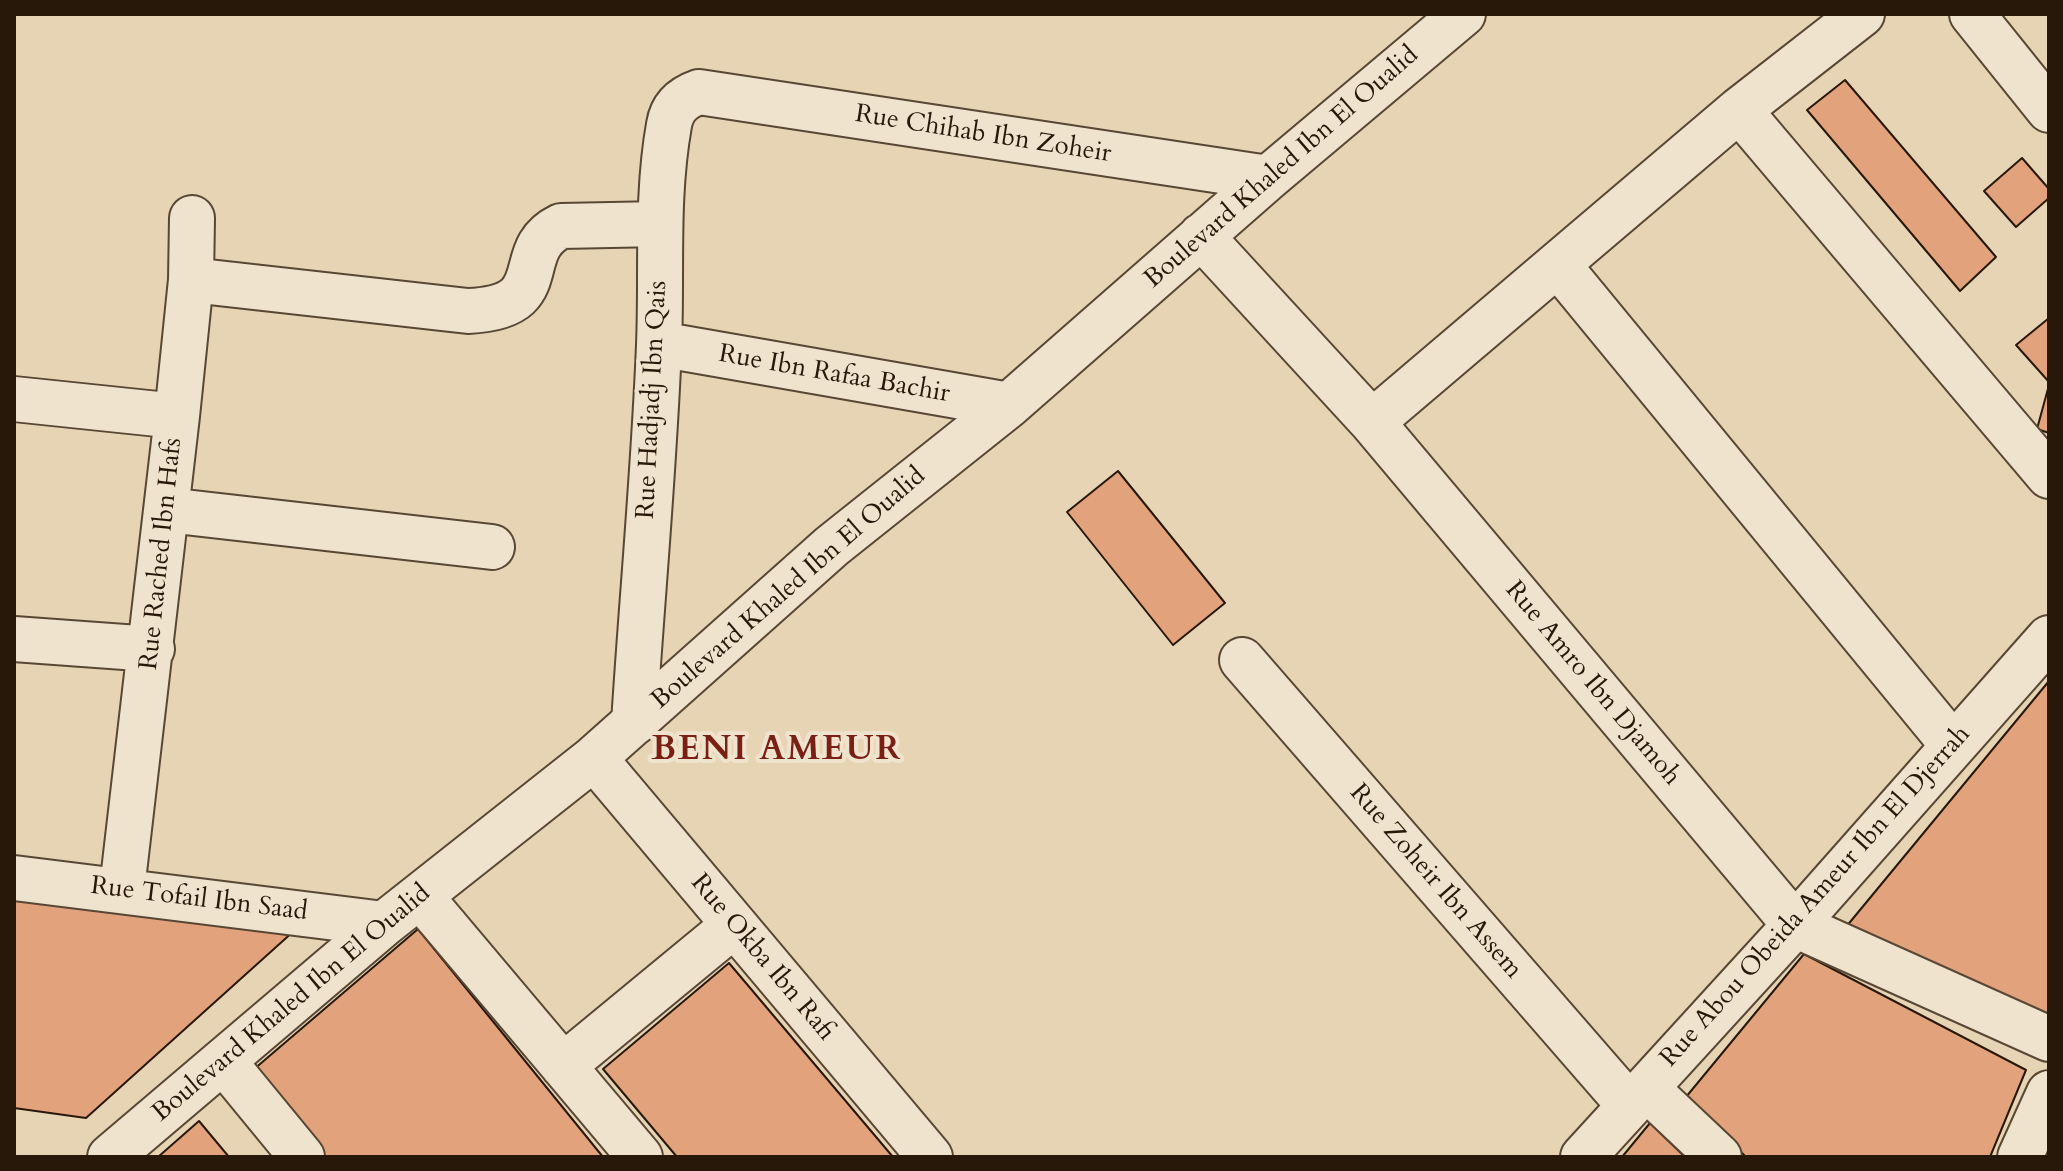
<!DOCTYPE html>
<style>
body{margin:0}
#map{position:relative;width:2063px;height:1171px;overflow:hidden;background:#e7d4b4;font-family:Cardo,serif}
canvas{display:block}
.frame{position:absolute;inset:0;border:16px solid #28180a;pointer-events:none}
</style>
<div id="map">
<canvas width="2063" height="1171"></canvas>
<div class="frame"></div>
</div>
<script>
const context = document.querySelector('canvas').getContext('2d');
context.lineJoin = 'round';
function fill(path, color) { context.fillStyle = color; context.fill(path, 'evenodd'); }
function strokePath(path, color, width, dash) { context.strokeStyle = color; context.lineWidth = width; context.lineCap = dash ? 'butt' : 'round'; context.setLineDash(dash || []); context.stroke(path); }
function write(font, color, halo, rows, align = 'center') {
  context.font = font + ' Cardo,serif'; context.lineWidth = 8; context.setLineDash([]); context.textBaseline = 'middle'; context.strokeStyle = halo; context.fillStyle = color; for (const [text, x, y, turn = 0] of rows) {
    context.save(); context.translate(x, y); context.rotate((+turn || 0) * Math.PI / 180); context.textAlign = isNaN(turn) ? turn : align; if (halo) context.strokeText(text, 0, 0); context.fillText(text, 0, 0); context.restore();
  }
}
const building = new Path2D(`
 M1845 80 1996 257 1960 291 1807 110Z
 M2022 158 2049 189V198L2016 227 1984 191Z
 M2049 318V382L2016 345Z
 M2049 385V433L2037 429Z
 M1118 471 1225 603 1173 645 1067 512Z
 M2049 681V1022L1841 933Z
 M14 899 295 930 86 1118 14 1108Z
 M418 929 603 1157H313L246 1076Z
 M1804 954 2026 1070 1990 1157H1746L1686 1097Z
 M729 963 893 1157H677L603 1069Z
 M199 1121 229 1157H158Z
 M1650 1123 1685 1157H1622Z`);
fill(building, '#e2a27c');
strokePath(building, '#28180a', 2);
const minor = new Path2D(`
 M1972 14 2049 110
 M1739 110 2049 476
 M1201 236 1372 422 1795 925 2049 1039
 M1559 266 1952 744
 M191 280 468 311C559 307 509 251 561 226L660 224
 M659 344 1009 405
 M14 399 177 416
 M1372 422 1739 110 1862 14
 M167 510 492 547
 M14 639 152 649
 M1242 660 1629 1105
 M634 723C642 597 654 471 659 345 662 272 656 197 669 125 672 107 682 98 699 92L1268 178
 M594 758 930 1157
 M14 878 384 924
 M122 889 177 416 191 280 192 218
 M420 896 640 1157
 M224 1062 302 1157
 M563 1066 734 925
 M1646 1088 1719 1157
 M110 1157 384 924 594 758 832 546 1009 405 1268 178 1463 14
 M1583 1157 1795 925 2049 638
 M2020 1157 2049 1093`);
strokePath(minor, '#584734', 48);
strokePath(minor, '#efe3ce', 44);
write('26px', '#28180a', '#efe3ce', [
 ["Rue Chihab Ibn Zoheir",983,135,9],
 ["Boulevard Khaled Ibn El Oualid",1282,168,-41],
 ["Rue Ibn Rafaa Bachir",834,375,10],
 ["Rue Hadjadj Ibn Qais",653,400,-87],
 ["Rue Rached Ibn Hafs",162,554,-84],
 ["Boulevard Khaled Ibn El Oualid",789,589,-41],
 ["Rue Amro Ibn Djamoh",1592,684,50],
 ["Rue Zoheir Ibn Assem",1435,882,49],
 ["Rue Abou Obeida Ameur Ibn El Djerrah",1816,897,-48],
 ["Rue Tofail Ibn Saad",199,900,7],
 ["Rue Okba Ibn Rafi",762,958,50],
 ["Boulevard Khaled Ibn El Oualid",292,1004,-40]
]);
context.letterSpacing = '2px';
write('bold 34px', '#7a1f14', '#efe3ce', [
 ["BENI AMEUR",777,751]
]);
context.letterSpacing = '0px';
</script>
